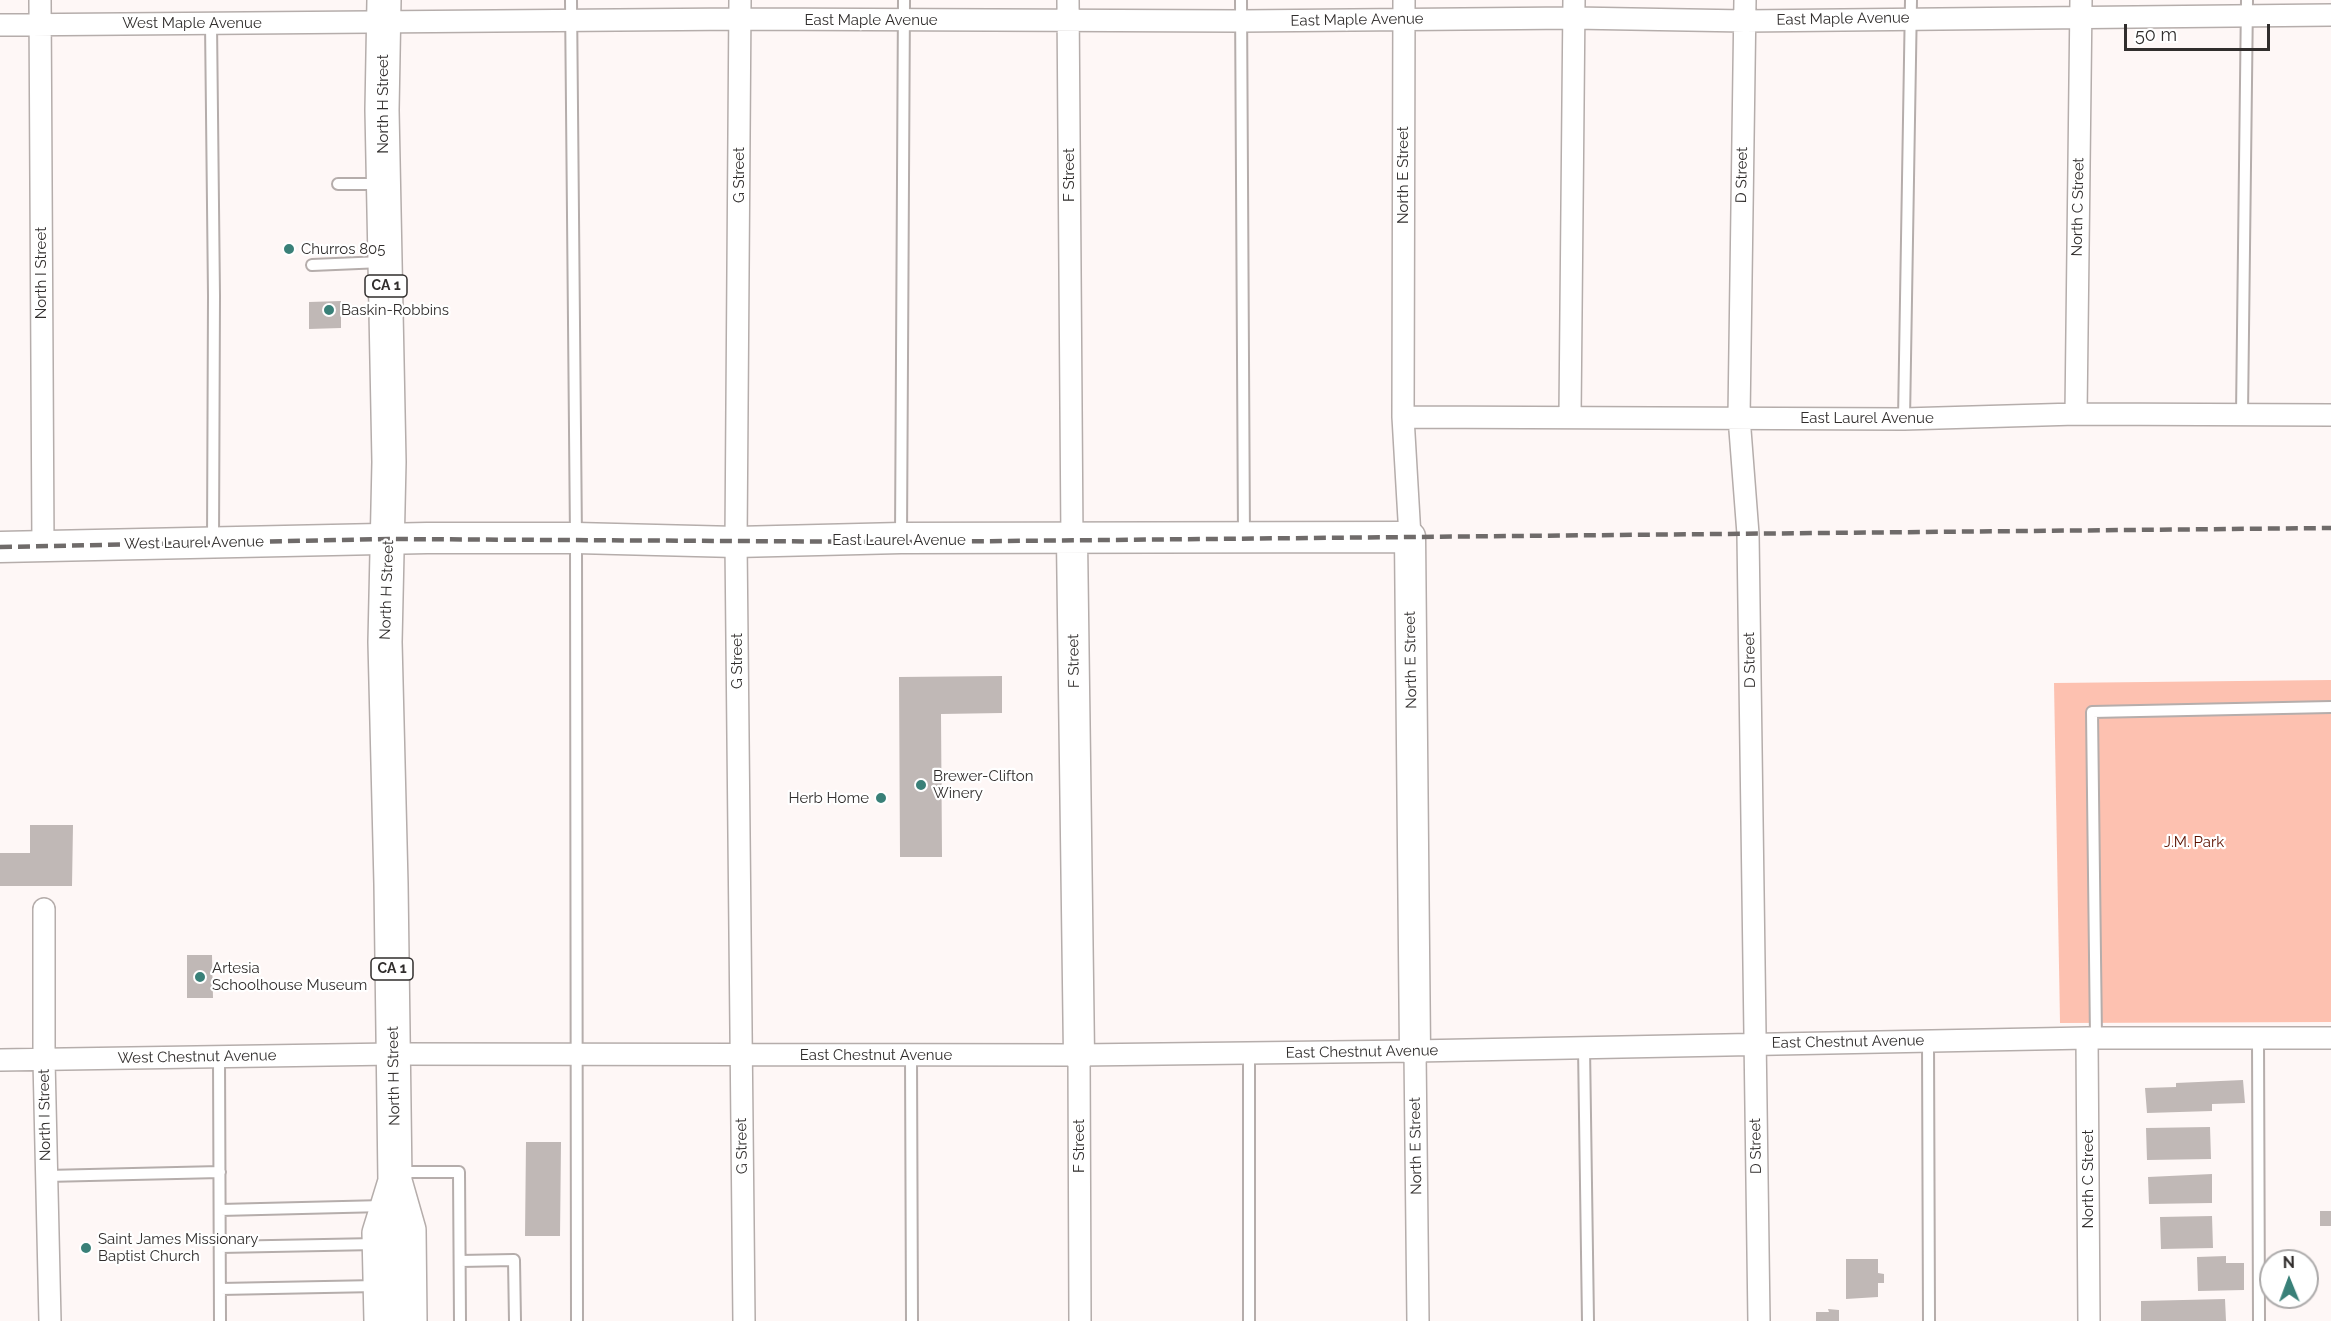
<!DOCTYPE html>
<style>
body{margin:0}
#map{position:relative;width:2331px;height:1321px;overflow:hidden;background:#fef7f6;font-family:Raleway,sans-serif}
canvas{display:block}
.north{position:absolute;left:2259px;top:1249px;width:60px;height:60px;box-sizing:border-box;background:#fff;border:2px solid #adabab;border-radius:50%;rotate:359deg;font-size:16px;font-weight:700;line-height:24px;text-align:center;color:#312e2d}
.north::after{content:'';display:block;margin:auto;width:21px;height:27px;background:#398078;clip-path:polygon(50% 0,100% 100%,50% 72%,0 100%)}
.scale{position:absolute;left:2124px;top:24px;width:146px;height:27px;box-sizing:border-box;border:3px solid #312e2d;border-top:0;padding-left:8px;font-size:18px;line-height:21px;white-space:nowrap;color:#312e2d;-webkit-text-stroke:4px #fff;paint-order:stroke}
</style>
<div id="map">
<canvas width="2331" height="1321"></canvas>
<div class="north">N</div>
<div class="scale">50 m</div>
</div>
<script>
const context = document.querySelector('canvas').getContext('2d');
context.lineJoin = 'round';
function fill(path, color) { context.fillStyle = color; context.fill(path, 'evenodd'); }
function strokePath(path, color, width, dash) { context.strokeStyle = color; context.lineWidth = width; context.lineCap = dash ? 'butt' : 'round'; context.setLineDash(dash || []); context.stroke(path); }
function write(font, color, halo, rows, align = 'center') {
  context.font = font + ' Raleway,sans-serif'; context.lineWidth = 4.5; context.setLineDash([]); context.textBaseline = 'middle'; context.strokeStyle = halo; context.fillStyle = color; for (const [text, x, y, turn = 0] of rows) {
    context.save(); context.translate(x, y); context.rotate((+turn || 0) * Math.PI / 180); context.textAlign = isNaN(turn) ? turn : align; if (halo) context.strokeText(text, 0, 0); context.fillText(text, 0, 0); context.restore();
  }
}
fill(new Path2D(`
 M2331 680V1022L2060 1023 2054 683Z`), '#fdc1b0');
fill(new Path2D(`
 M341 301V328L309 329V302Z
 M1002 676V713L941 714 942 857H900L899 677Z
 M30 825H73L72 886H0V853H30Z
 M187 955H212L213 998H187Z
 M2243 1080 2245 1103 2212 1104V1111L2147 1113 2145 1088 2176 1087V1083Z
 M2210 1127 2211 1159 2147 1160 2146 1128Z
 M526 1142H561L560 1236H525Z
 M2212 1174V1203L2149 1204 2148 1177Z
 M2320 1211H2331V1226H2320Z
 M2212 1216 2213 1248 2161 1249 2160 1217Z
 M2226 1256V1263H2244V1290L2198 1291 2197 1257Z
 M1846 1259H1878V1273L1884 1274V1283H1878V1297L1846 1299Z
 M2225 1299 2226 1321H2141V1301Z
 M1828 1309 1839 1310V1321H1816V1312H1829Z`), '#c0b8b6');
const lane = new Path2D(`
 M571 0 576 538 577 1321
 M1241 0 1244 537
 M211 23 214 296 213 542
 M338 184H380
 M312 265 382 262
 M2242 414 2247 0
 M1904 419 1911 0
 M901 536 904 0
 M2096 1038 2092 712 2331 707
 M2258 1038 2259 1321
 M1928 1041 1929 1321
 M1584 1047 1588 1321
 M1249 1053V1321
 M911 1055 912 1321
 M219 1057 220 1321
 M398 1172H459L460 1321
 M46 1176 220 1172
 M220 1210 384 1206
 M220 1247 376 1244
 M460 1261 514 1260 515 1321
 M220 1289 377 1286`);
const street = new Path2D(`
 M40 0 43 546
 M740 0 736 542 744 1321
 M1068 0 1072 540
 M1404 0 1403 417 1410 537
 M1745 0 1739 417 1748 534 1759 1321
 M0 25 741 19 1241 21 1574 18 1745 21 2331 15
 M2076 414 2081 0
 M1570 416 1574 0
 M1403 417 1904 419 2076 414 2331 415
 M44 909V1060L50 1321
 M2087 1038 2089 1321
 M1415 1051 1418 1321
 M1079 1055 1080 1321
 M0 1060 393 1054 1079 1055 1415 1051 2087 1038H2331`);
const secondary = new Path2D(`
 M1072 540 1079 1055
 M0 547 427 538H576L736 542 901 538 1410 537 1415 1051`);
const highway = new Path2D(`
 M384 0 382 110 389 462 385 642 391 884 395 1181 409 1230 410 1321
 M381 1321 379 1233 395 1181`);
strokePath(lane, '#b5adab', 14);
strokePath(street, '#b5adab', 24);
strokePath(secondary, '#b5adab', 33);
strokePath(highway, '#b5adab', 36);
strokePath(lane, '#fff', 10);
strokePath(street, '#fff', 21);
strokePath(secondary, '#fff', 30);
strokePath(highway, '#fff', 33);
strokePath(new Path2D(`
 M0 547 389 539 901 542 2331 528`), '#6f6b6a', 4.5, [12, 6]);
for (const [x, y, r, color] of [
 [289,249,6,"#398078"],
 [329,310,6,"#398078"],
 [921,785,6,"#398078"],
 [881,798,6,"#398078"],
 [200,977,6,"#398078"],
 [86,1248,6,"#398078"]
]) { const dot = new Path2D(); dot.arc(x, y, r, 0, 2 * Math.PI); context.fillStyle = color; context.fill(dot); strokePath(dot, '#fff', 2); }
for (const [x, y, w] of [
 [386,286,42],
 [392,969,42]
]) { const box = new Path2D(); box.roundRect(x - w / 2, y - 11, w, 22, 4.5); context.fillStyle = '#fff'; context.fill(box); strokePath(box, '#312e2d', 1.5); }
write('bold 14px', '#312e2d', null, [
 ["CA 1",386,286],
 ["CA 1",392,969]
]);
write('15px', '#312e2d', '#fff', [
 ["East Maple Avenue",1843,19,-1],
 ["East Maple Avenue",871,20],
 ["East Maple Avenue",1357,20,-1],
 ["West Maple Avenue",192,23],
 ["North H Street",383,104,-90],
 ["G Street",739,175,-90],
 ["F Street",1069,175,-90],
 ["North E Street",1403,175,-90],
 ["D Street",1742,175,-89],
 ["North C Street",2078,207,-89],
 ["North I Street",41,273,-90],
 ["East Laurel Avenue",1867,418],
 ["East Laurel Avenue",899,540],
 ["West Laurel Avenue",194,543,-1],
 ["North H Street",387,590,-88],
 ["North E Street",1411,660,-91],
 ["D Street",1750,660,-91],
 ["G Street",737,661,-90],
 ["F Street",1074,661,-91],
 ["East Chestnut Avenue",1848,1042,-1],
 ["East Chestnut Avenue",1362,1052,-1],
 ["East Chestnut Avenue",876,1055],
 ["West Chestnut Avenue",197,1057,-1],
 ["North H Street",394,1076,-91],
 ["North I Street",45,1115,-91],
 ["G Street",742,1146,-91],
 ["F Street",1079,1146,-90],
 ["North E Street",1416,1146,-91],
 ["D Street",1756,1146,-91],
 ["North C Street",2088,1179,-90]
]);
write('15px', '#312e2d', '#fff', [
 ["Churros 805",301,249],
 ["Baskin-Robbins",341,310],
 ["Brewer-Clifton",933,776],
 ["Winery",933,793],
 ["Herb Home",869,798,"right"],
 ["Artesia",212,968],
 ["Schoolhouse Museum",212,985],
 ["Saint James Missionary",98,1239],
 ["Baptist Church",98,1256]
], 'left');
write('15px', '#5c1200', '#fff', [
 ["J.M. Park",2194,842]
]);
</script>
